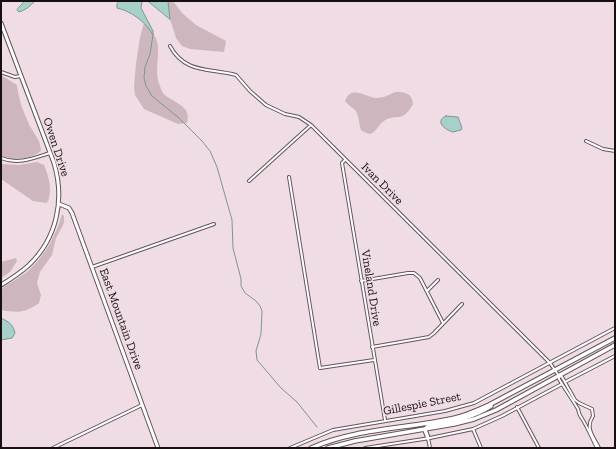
<!DOCTYPE html>
<style>
body{margin:0}
#map{position:relative;width:616px;height:449px;overflow:hidden;background:#efdce4;font-family:"Zilla Slab",serif}
canvas{display:block}
.frame{position:absolute;inset:0;border:2px solid #161013;pointer-events:none}
</style>
<div id="map">
<canvas width="616" height="449"></canvas>
<div class="frame"></div>
</div>
<script>
const context = document.querySelector('canvas').getContext('2d');
context.lineJoin = 'round';
function fill(path, color) { context.fillStyle = color; context.fill(path, 'evenodd'); }
function strokePath(path, color, width, dash) { context.strokeStyle = color; context.lineWidth = width; context.lineCap = dash ? 'butt' : 'round'; context.setLineDash(dash || []); context.stroke(path); }
function write(font, color, halo, rows, align = 'center') {
  context.font = font + ' "Zilla Slab",serif'; context.lineWidth = 3; context.setLineDash([]); context.textBaseline = 'middle'; context.strokeStyle = halo; context.fillStyle = color; for (const [text, x, y, turn = 0] of rows) {
    context.save(); context.translate(x, y); context.rotate((+turn || 0) * Math.PI / 180); context.textAlign = isNaN(turn) ? turn : align; if (halo) context.strokeText(text, 0, 0); context.fillText(text, 0, 0); context.restore();
  }
}
fill(new Path2D(`
 M168 1H173L182 13 196 25 226 41 224 52 190 49 182 46 176 38 170 19Z
 M144 23C148 26 149 30 152 33 165 45 152 68 160 86 161 90 163 94 166 96 176 103 192 107 187 123L178 124 144 109 135 95 134 86 136 64 140 37Z
 M1 75 17 85C18 98 23 110 28 122 32 132 41 139 41 151 32 159 13 161 1 156Z
 M395 92C405 92 412 93 413 104 401 125 397 112 384 121 375 127 375 140 361 130 359 124 359 115 355 110 352 107 348 105 345 101 351 84 367 98 376 98 383 98 389 95 395 92Z
 M37 162 44 165C49 177 53 191 47 203L33 201 1 179V164L19 165Z
 M62 214 64 216V223L56 238 52 255 40 272 37 283 41 295 39 303C25 313 18 313 1 310V289C9 283 19 278 27 272 44 257 56 236 62 214Z
 M16 258 17 261 10 272 1 278V262Z`), '#ceb6bf');
const water = new Path2D(`
 M25 1H35C30 6 26 10 19 12L17 10Z
 M120 1H143L142 2 141 8 153 31V35C146 22 131 11 117 8V4Z
 M148 1H168L170 19Z
 M446 116 458 117 462 128 461 130 453 132C445 130 434 121 446 116Z
 M1 318C9 322 13 324 15 333L12 338 1 340Z`);
fill(water, '#a7d0ca');
strokePath(water, '#7c9693', 1);
strokePath(new Path2D(`
 M153 35 150 54 145 67 144 78 146 86 152 96 179 118 202 141 210 151 217 167 232 220 233 248 241 279V286L245 293 256 301 260 306 262 311 261 334 256 351 257 360 281 388 297 402 317 427`), '#7c9693', 1);
const street = new Path2D(`
 M170 46C185 74 210 68 236 75L250 91 266 105 285 114 299 117 311 125 550 363 559 376V379C565 389 572 399 578 409 579 412 579 415 581 417 587 426 592 438 597 448
 M1 72 15 77 21 76
 M586 141 603 149 615 151
 M1 158C18 165 34 158 50 153
 M345 160 342 163 385 420
 M289 177 320 368 374 360
 M249 181 311 125
 M92 267 214 224
 M361 281 408 273H414L420 278 443 323
 M427 291 438 280
 M372 347 429 337 434 333 462 304
 M560 376 562 377 575 400 579 403 592 409 593 416C585 428 593 436 599 448
 M565 382 615 356
 M517 407 539 448
 M473 429 481 448
 M428 438 430 448
 M53 448 142 405
 M290 448 333 430 445 411 474 403 615 328
 M365 448 430 438 473 429 502 416 562 384`);
const secondary = new Path2D(`
 M59 204 69 208 72 213 158 448`);
const primary = new Path2D(`
 M1 23 54 163C65 200 57 238 29 265 20 273 11 279 1 285`);
const highway = new Path2D(`
 M425 430 427 427 430 425C451 421 473 418 491 406
 M425 430 428 438
 M311 448C356 428 407 429 455 418 467 415 478 410 489 405L615 338
 M328 448 355 441 454 424 474 419 496 410 615 345`);
strokePath(street, '#64545a', 4);
strokePath(secondary, '#64545a', 5);
strokePath(primary, '#64545a', 5);
strokePath(highway, '#64545a', 5.5);
strokePath(street, '#fff', 2);
strokePath(secondary, '#fff', 3);
strokePath(primary, '#fff', 3);
strokePath(highway, '#fff', 3.5);
write('12px', '#161013', '#efdce4', [
 ["Owen Drive",56,147,72],
 ["Ivan Drive",382,184,45],
 ["Vineland Drive",371,288,81],
 ["East Mountain Drive",121,319,70],
 ["Gillespie Street",422,404,-11]
]);
</script>
